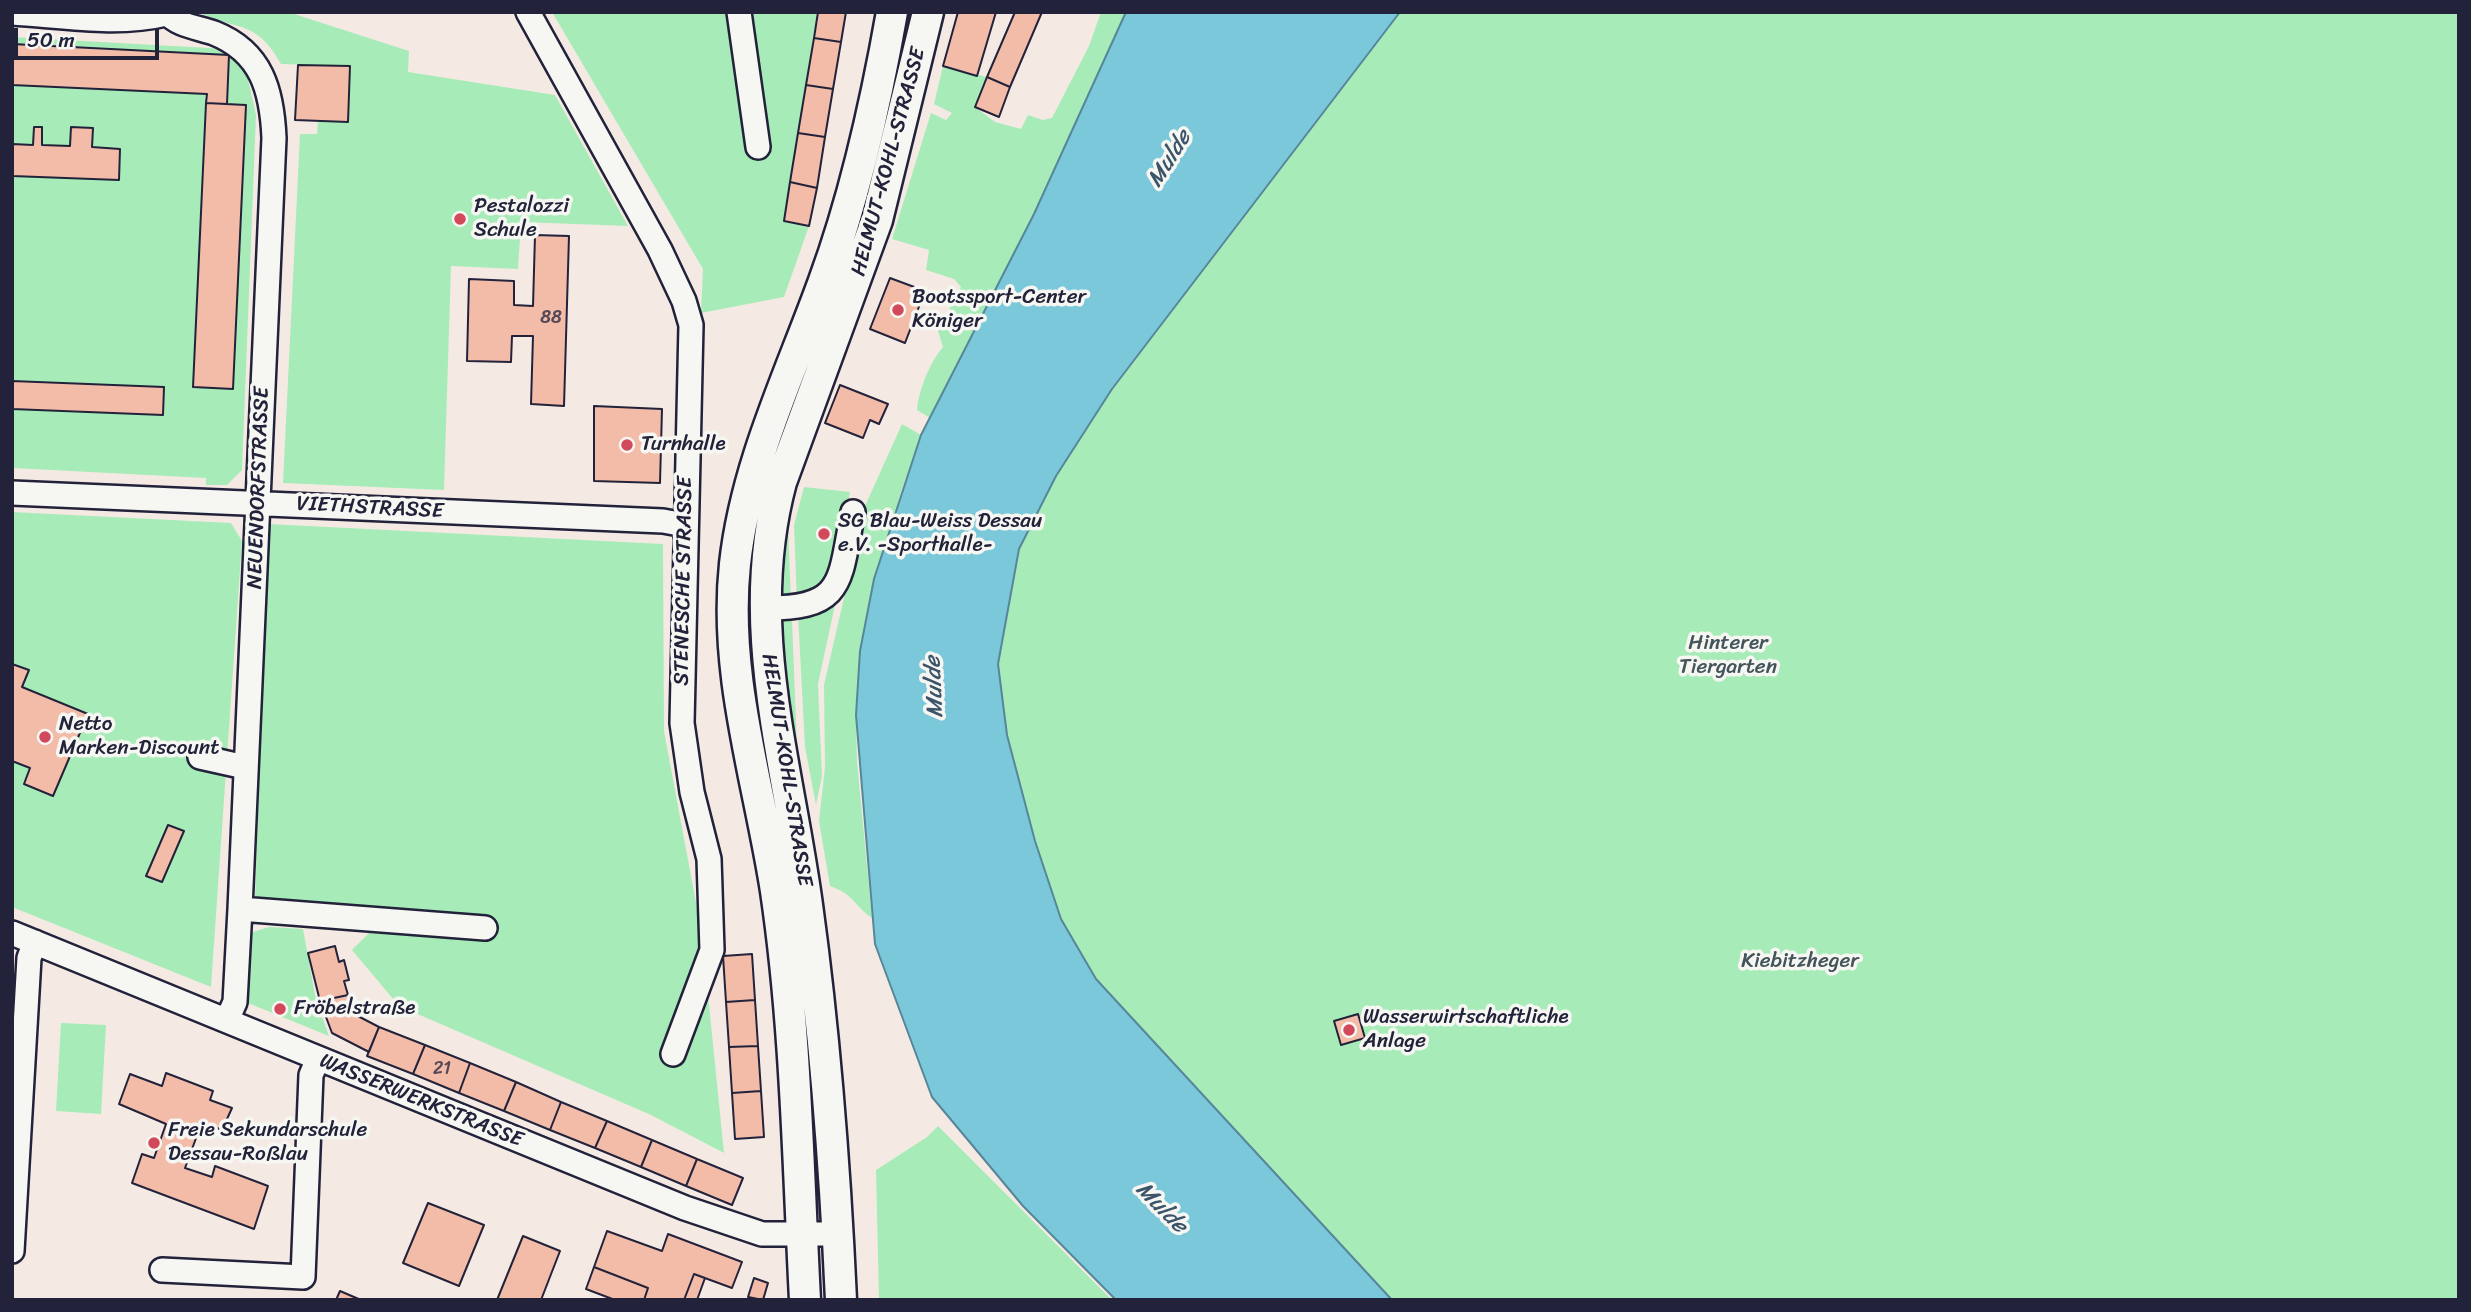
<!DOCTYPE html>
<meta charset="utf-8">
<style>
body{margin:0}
#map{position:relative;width:2471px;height:1312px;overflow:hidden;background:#f5eae3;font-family:Sriracha,sans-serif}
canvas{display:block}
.frame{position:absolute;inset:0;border:14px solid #22223b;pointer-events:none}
.scale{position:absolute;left:14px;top:28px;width:145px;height:32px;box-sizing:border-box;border:4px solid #22223b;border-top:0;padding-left:9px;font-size:21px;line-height:24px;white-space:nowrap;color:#22223b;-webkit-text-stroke:5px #f6f6f2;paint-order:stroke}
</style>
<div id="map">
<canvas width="2471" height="1312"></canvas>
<div class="frame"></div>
<div class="scale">50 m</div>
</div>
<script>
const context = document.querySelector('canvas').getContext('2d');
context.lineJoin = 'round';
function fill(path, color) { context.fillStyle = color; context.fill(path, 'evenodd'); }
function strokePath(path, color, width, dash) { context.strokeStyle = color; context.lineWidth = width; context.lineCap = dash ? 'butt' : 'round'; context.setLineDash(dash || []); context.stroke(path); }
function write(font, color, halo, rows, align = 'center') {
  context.font = font + ' Sriracha,sans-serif'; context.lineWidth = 7; context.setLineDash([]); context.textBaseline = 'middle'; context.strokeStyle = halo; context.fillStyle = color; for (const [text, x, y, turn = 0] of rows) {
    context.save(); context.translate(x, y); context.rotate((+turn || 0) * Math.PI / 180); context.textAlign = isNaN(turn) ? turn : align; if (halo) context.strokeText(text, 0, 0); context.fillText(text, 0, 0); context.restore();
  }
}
fill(new Path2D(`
 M198 12H288L409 51 408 72 555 95 628 226 521 222 518 269 451 266 444 490 283 483 300 134H317L318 121 349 66 281 64C256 19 237 31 198 12Z
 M552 12H817L784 221 809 226 784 297 701 313 703 269Z
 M1101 12H1126L1034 214 930 418 917 410C919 389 930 362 943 347L938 331 961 287 954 279 926 270 929 250 892 239 931 113 946 120 952 113 934 104 943 66 987 77 975 107 995 122 1021 129 1028 115 1043 120 1052 118 1089 46Z
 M1400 12H2459V1300H1392L1096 979 1061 919 1035 841 1007 735 998 664 1019 549 1056 476 1112 389Z
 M12 37 227 49 247 75 256 115 242 470 227 485H206V478L12 468Z
 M902 424 921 435 901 492 860 651 856 715 857 762 872 918C853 905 855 895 830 886L819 821 825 767 824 685 865 506Z
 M804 487 850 492 832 584 797 603 794 525Z
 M12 512 231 523 242 541 211 987 12 907Z
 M268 524 663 544 664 731 702 935 724 1153 651 1115 399 1006 352 950 369 933 490 939 491 918 255 900Z
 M788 526 791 601 781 596Z
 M838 591 818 684 822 776 816 805 805 747 798 614Z
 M783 615 790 616 792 620 797 747 789 704 780 619Z
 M269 927 303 929 316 1000 329 1036 248 1003 249 939 253 932Z
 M61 1023 106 1025 101 1114 56 1111Z
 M938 1126 1112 1300H879L876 1170 927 1137Z`), '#a7ecb8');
const water = new Path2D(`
 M1126 12H1400L1112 389 1056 476 1019 549 998 664 1007 735 1035 841 1061 919 1096 979 1392 1300H1116L1023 1206 932 1097 875 944 856 715 860 651 874 579 921 435 1034 214Z`);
fill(water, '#7ac8d9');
strokePath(water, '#57869a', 2);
const building = new Path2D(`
 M818 12H846L841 42 814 38Z
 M958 12H996L977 76 943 66Z
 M1015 12H1042L1010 87 987 77Z
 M814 38 841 42 833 89 806 85Z
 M12 44 229 55 227 104 206 103 207 94 12 85Z
 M298 65 350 66 348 122 295 120Z
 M987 77 1010 87 999 117 975 107Z
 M806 85 833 89 825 137 798 133Z
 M206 103 246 105 233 389 193 387Z
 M34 127H42V145L70 146 71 127 93 128 92 147 120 149 119 180 12 176V144L33 145Z
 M798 133 825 137 817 188 790 182Z
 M790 182 817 188 809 226 784 221Z
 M535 235 569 236 564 406 531 404 533 336H512L511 362 467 361 469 279 514 281V305L533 306Z
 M890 278 925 291 905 343 870 329Z
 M12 381 164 387 163 415 12 409Z
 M840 385 888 404 879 424 870 420 863 438 825 423Z
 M594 406 662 409 660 483 594 481Z
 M12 664 29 670 22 687 88 714 53 796 24 784 30 768 12 761Z
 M168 825 184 831 162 882 146 876Z
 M335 946 339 962 344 960 349 980 344 981 348 995 320 1001 308 953Z
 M752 954 755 1000 726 1002 723 956Z
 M348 995 354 1014 379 1027 369 1052 332 1033 320 1001Z
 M755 1000 758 1046 729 1047 726 1002Z
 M1358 1014 1365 1038 1341 1045 1334 1021Z
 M379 1027 425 1045 413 1074 367 1056Z
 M425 1045 470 1063 459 1093 413 1074Z
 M758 1046 761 1091 732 1093 729 1047Z
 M470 1063 516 1082 504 1111 459 1093Z
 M166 1073 213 1091 210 1100 232 1108 222 1130 202 1122 185 1168 212 1177 215 1166 268 1186 254 1229 132 1183 142 1154 154 1158 166 1124 119 1104 130 1074 162 1086Z
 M516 1082 561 1102 550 1130 504 1111Z
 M761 1091 764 1137 735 1139 732 1093Z
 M561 1102 607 1121 595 1148 550 1130Z
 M607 1121 652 1140 641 1167 595 1148Z
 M652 1140 697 1159 686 1186 641 1167Z
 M697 1159 743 1178 732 1205 686 1186Z
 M428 1203 484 1225 459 1286 403 1263Z
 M607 1231 662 1251 668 1234 742 1262 732 1288 694 1274 684 1300H644L648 1288 594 1267Z
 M523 1236 560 1251 541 1300H497Z
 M594 1267 648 1288 644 1300H615L586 1289Z
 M694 1274 705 1278 697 1300H684Z
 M754 1278 768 1283 763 1300 748 1297Z
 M340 1291 361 1300H336Z`);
fill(building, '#f3bca8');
strokePath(building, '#22223b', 2);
const minor = new Path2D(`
 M166 12C178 26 197 27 214 33 262 52 272 91 274 138L240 909 235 1002 227 1020
 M528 12 660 250 684 301 691 325 682 723 692 792 709 859 712 950 673 1054
 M739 12 758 147
 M12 13C62 16 117 26 166 14
 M12 493 663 521 685 525
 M764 608C846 609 839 581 853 512
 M200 757 245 767
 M240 909 485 928
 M12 933 685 1208 762 1234H837
 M12 1251 29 958 35 942
 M162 1270 303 1277 311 1075 318 1059`);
const major = new Path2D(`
 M805 1300C798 1164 796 1026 776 891 759 782 723 675 735 564 746 464 790 375 824 281 856 194 876 103 892 12
 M841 1300C835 1168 825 1036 807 905 788 763 742 626 781 482L877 220 928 12`);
strokePath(minor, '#22223b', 28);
strokePath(major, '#22223b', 35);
strokePath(minor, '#f6f6f2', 23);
strokePath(major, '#f6f6f2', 30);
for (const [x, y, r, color] of [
 [460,219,7,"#d1495b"],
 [898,310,7,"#d1495b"],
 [627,445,7,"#d1495b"],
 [824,534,7,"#d1495b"],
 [45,737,7,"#d1495b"],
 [280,1009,7,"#d1495b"],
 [1349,1030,7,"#d1495b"],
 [154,1143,7,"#d1495b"]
]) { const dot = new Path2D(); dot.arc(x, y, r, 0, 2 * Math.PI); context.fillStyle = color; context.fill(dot); strokePath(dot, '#f6f6f2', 2.5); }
write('18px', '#564856', null, [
 ["88",551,318],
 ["21",442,1069]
]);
write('21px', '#22223b', '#f6f6f2', [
 ["HELMUT-KOHL-STRASSE",889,162,-75],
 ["NEUENDORFSTRASSE",259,488,-88],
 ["VIETHSTRASSE",370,508,3],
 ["STENESCHE STRASSE",684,581,-89],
 ["HELMUT-KOHL-STRASSE",786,770,81],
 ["WASSERWERKSTRASSE",421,1101,22]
]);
write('21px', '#22223b', '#f6f6f2', [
 ["Pestalozzi",474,207],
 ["Schule",474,231],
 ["Bootssport-Center",912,298],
 ["Königer",912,322],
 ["Turnhalle",641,445],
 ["SG Blau-Weiss Dessau",838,522],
 ["e.V. -Sporthalle-",838,546],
 ["Netto",59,725],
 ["Marken-Discount",59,749],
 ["Fröbelstraße",294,1009],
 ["Wasserwirtschaftliche",1363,1018],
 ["Anlage",1363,1042],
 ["Freie Sekundarschule",168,1131],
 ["Dessau-Roßlau",168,1155]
], 'left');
write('21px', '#43545a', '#f6f6f2', [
 ["Hinterer",1728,644],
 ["Tiergarten",1728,668],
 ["Kiebitzheger",1800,962]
]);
write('italic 23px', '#3c546a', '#f6f6f2', [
 ["Mulde",1170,159,-58],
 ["Mulde",935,687,-93],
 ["Mulde",1161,1208,45]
]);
</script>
